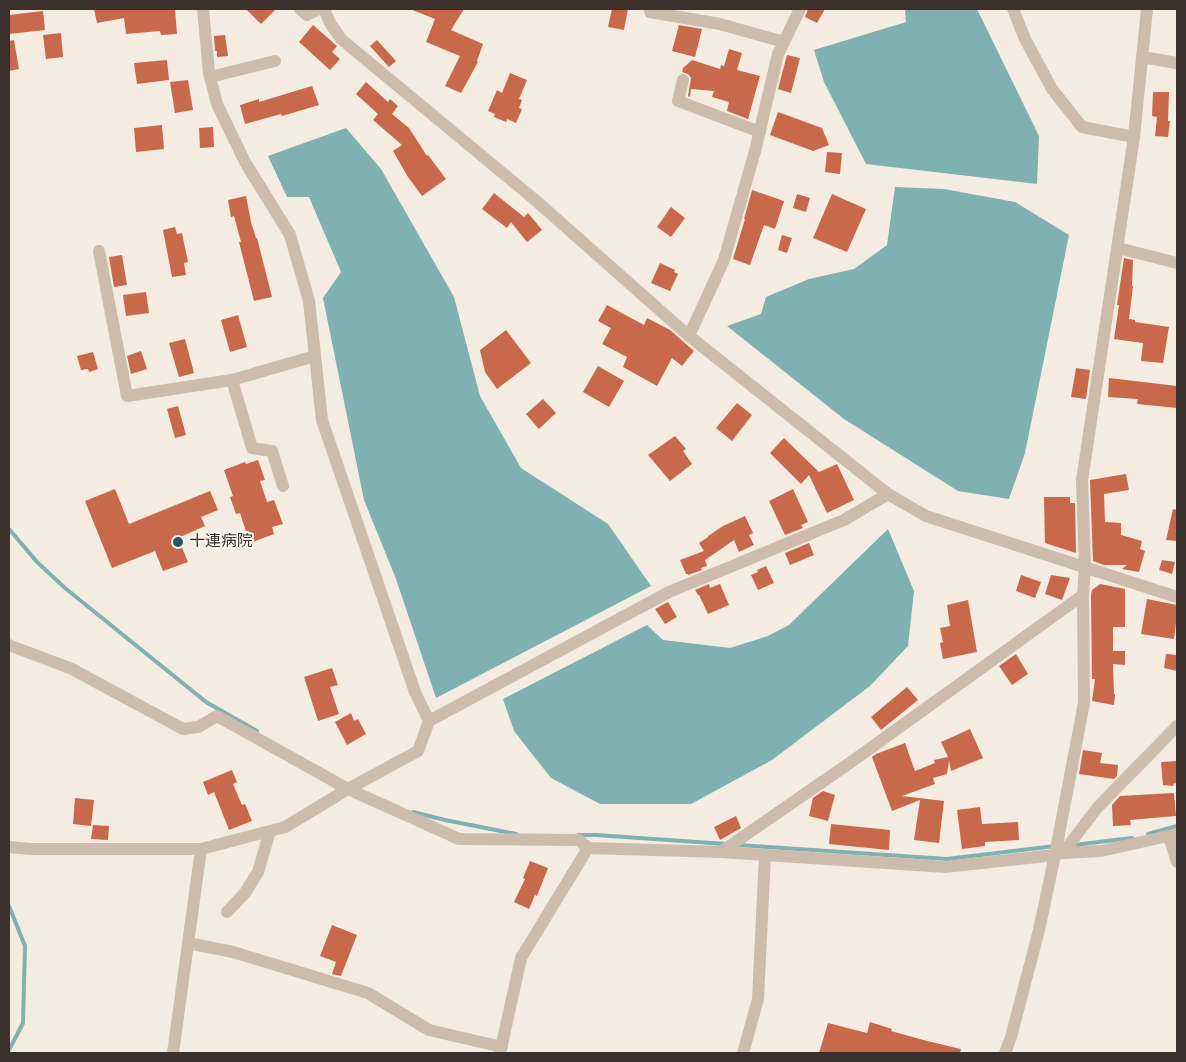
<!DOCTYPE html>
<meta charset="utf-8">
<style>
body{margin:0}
#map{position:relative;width:1186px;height:1062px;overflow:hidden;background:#f4ebe1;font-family:Helvetica,sans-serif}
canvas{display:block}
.frame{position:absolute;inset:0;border:10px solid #3b302b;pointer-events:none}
</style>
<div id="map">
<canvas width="1186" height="1062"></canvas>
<div class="frame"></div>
</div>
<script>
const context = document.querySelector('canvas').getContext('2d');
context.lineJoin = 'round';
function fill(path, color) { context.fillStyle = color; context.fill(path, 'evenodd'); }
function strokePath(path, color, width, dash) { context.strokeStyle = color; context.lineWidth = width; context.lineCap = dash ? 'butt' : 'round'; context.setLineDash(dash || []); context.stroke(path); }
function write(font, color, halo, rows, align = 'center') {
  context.font = font + ' Helvetica,"Noto Sans JP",sans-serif'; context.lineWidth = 4; context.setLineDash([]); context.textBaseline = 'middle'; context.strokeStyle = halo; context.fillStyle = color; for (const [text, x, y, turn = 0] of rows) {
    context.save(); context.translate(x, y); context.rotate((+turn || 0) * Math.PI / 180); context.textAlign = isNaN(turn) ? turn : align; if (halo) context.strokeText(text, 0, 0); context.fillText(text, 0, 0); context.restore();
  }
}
fill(new Path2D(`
 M905 9H977L1039 136 1037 184 866 164 824 82 814 50 906 22Z
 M346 128 381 169 454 297 480 396 521 468 608 524 651 586 436 698 396 579 364 500 323 298 341 272 309 197H287L268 156Z
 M895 187 944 189 1015 202 1069 235 1025 453 1009 499 958 491 844 419 727 326 761 314 766 297 809 279 854 269 887 245Z
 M888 529 914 591 908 646 870 686 772 760 691 804H600L551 778 514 731 503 699 647 625 663 640 730 648 768 636 789 625Z`), '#7fb0b2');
strokePath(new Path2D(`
 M9 529 37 562 65 588 206 702 257 731
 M413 812 445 820 516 834
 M1148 834 1177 826
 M578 835H596L726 844
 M738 845 947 859 1055 846
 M1074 845 1132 838
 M9 906 25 946 23 1023 9 1050`), '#7fb0b2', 4);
fill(new Path2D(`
 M94 9H175L177 34 161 35 160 31 126 34 124 18 97 23Z
 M246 9H276L261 24Z
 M410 9H464L451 30 483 44 477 61 478 62 461 93 445 86 460 56 426 42 435 19Z
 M612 9H628L624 30 608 27Z
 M808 9H825L817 23 805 17Z
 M43 11 45 30 9 34V15Z
 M313 25 337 46 332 52 340 59 330 70 299 42Z
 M679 25 702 29 695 57 672 51Z
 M61 33 63 57 46 59 43 35Z
 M225 35 228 56 217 57V51H215L214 36Z
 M14 40 19 69 9 71V41Z
 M377 40 396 61 389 67 370 46Z
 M729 49 742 53 737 70 760 76 748 119 727 111 729 102 712 97 714 91 691 89 690 97 688 96 691 78 688 74 682 72 683 68 692 60 720 69 721 65 724 66Z
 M787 55 800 58 791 93 778 89Z
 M167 60 169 80 137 84 134 63Z
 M510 73 527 80 519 99 522 100 519 108 522 109 516 123 507 119 506 122 494 117 495 114 488 111 497 90 502 93Z
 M188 80 193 110 175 113 170 82Z
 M366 82 388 102 390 99 398 106 392 114 409 128 427 156 428 155 446 179 422 196 408 177 393 151 402 145 373 120 378 114 356 94Z
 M312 86 319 105 282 116 281 114 245 124 240 105 259 99V102Z
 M1153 92H1169L1168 121H1170L1168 137 1155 136 1157 117 1152 116Z
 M778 112 822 128 829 145 813 151 770 135Z
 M162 125 164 149 136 152 134 128Z
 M213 127 214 147 200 148 199 128Z
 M827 152 842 153 840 174 825 172Z
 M752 190 784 201 775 229 764 225 750 265 733 259 745 219H744Z
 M494 193 524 217 528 213 542 230 527 242 511 222 507 228 482 209Z
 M797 194 810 198 806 212 793 208Z
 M832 194 866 209 847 252 813 238Z
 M246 196 251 222 256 238H257L272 297 254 301 239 242H241L234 216 231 217 228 200Z
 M671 207 685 218 671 237 657 227Z
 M175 227 177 234 182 233 188 262 184 263 186 275 172 277 163 230Z
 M782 235 792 238 787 253 778 250Z
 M122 255 127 285 114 287 109 257Z
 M1124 258 1133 260 1132 286H1133L1129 319 1135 320V322L1169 327 1163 363 1141 361 1143 343 1114 339 1119 305H1117Z
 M660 263 675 270 674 272 678 274 670 291 651 283Z
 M146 292 149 313 126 316 123 295Z
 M607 305 644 325 647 318 670 330 694 351 682 366 672 358 657 386 623 367 627 357 602 344 611 328 598 321Z
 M238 315 247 347 230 352 221 320Z
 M506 330 531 363 497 389 485 372 480 350Z
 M185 339 194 373 179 377 169 343Z
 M141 351 147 369 131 374 127 356Z
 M93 352 98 369 89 372 88 369 81 370 77 356Z
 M598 366 624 381 609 407 583 392Z
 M1076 368 1090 370 1086 399 1071 397Z
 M1109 378 1177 386V408L1137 404 1138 399 1108 397Z
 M543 399 556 413 539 429 526 414Z
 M737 403 752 415 732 441 716 428Z
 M178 406 186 435 175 438 167 409Z
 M675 436 686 449 683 451 692 464 670 481 648 455Z
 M784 438 819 472 837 464 854 500 827 513 809 475 801 484 770 453Z
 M258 460 265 480 260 481 267 502 274 500 283 524 272 527 274 534 250 543 240 513 236 514 230 497 233 496 224 470 245 462 246 464Z
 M1126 474 1129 490 1104 494 1105 522 1121 523V535L1142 541 1140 549 1145 551 1139 572 1122 569 1127 565H1104L1093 561 1090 480Z
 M115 489 129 524 210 491 218 510 201 517 205 526 178 538 188 562 163 571 155 551 112 568 85 501Z
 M793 489 808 522 801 525 803 528 785 535 769 501Z
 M1044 497H1070V503H1075L1076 553 1045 543Z
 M1173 509 1177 510V541L1166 540Z
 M745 516 753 533 749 535 754 545 739 552 734 540 705 560 707 566 701 568 702 570 688 575V574H686L680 560 704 551 699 543 708 537V536L723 526Z
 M809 543 814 555 790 565 785 553Z
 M1162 560 1175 562 1172 574 1159 570Z
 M766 566 774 583 758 590 751 575 758 572 757 570Z
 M1021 575 1041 582 1035 598 1016 591Z
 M1051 575 1070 578 1062 600 1045 594Z
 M709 584 710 588 720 584 729 605 708 614 699 595H698L695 590Z
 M1100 584 1125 589V627H1113V651H1125V665L1113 664 1114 694H1115L1114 705 1092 701 1095 679H1092L1091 595 1092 590Z
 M1147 599 1177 605V616L1174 639 1141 634Z
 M968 600 977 652 943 659 940 643 943 642 940 628 950 626 947 605Z
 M668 602 677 617 665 624 655 609Z
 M1016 654 1028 674 1012 685 999 666Z
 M1166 654 1177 655V671L1164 668Z
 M332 668 338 685 330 687 339 714 318 721 304 677Z
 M907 687 918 700 881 730 871 717Z
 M351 713 354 721 358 719 366 734 347 745 335 722Z
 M970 729 983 758 951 771 949 761 947 774 933 778 935 784 902 796 944 801 939 843 914 840 920 800 892 811 872 757 876 754 905 743 915 771 935 763 934 760 948 757 941 742Z
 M1083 750 1102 753 1100 763 1118 765 1117 776 1114 779 1079 774Z
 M1177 761V783L1173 784 1174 786 1163 785 1161 762Z
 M232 770 237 782 233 784 242 805 245 804 252 821 229 830 214 792 208 795 203 782Z
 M823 791 835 795 828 821 809 816 813 798Z
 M1174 793 1176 816 1130 820 1131 825 1113 826 1112 805 1120 796Z
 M75 798 94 800 91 826 73 824Z
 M980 807 982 824 1018 822 1019 840 985 842V846L962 849 957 810Z
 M736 816 741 828 720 840 714 827Z
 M831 824 890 830 889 850 829 844Z
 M93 825 109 826 108 840 91 839Z
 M530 861 548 868 537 896 535 895 529 909 514 902 525 879 523 878Z
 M332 925 357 935 341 976 332 974 336 962 320 956Z
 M870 1022 892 1029 891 1031 927 1041 961 1049 960 1053H819L828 1023 867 1033Z`), '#c8694b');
strokePath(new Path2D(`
 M203 9 209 73 217 104 245 162 290 235 309 301 322 420 415 692 429 721
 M300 9 307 15 319 9
 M324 9 330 23 341 39 534 199 689 336 888 494 926 516 1177 597
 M1013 9 1025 39 1052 89 1082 127 1134 137
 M650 12 720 24 784 42
 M1142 57 1177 63
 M210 77 275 61
 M683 80 678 101 760 132
 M1118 248 1177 263
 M99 251 127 396 232 380 315 356
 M689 336 724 260 755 151 778 54 800 9
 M232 380 252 448 272 451 283 486
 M9 645 72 669 183 729 198 727 217 716 348 789 459 839 579 840 588 848 721 852 945 867 1055 855 1063 853 1101 851 1177 834
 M1169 837 1177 862
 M9 847 30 849H201L285 827 348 789 418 751 429 721 669 592 844 520 888 494
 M721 852 854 760 1083 595
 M1063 853 1097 808 1177 726
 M227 912 245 893 258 872 270 831
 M188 943 233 952 368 993 429 1030 502 1047
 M173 1053 201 849
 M500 1053 521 958 588 848
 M743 1053 758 999 765 855
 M1005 1053 1011 1037 1039 930 1055 855 1084 703 1083 595 1085 567 1082 480 1134 137 1147 9`), '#cdbbac', 12);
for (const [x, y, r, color] of [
 [178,542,6,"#1f5a5e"]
]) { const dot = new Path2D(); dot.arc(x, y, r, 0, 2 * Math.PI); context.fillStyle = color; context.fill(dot); strokePath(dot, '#fbf5ee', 2); }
write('16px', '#3b302b', '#fbf5ee', [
 ["十連病院",189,542]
], 'left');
</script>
